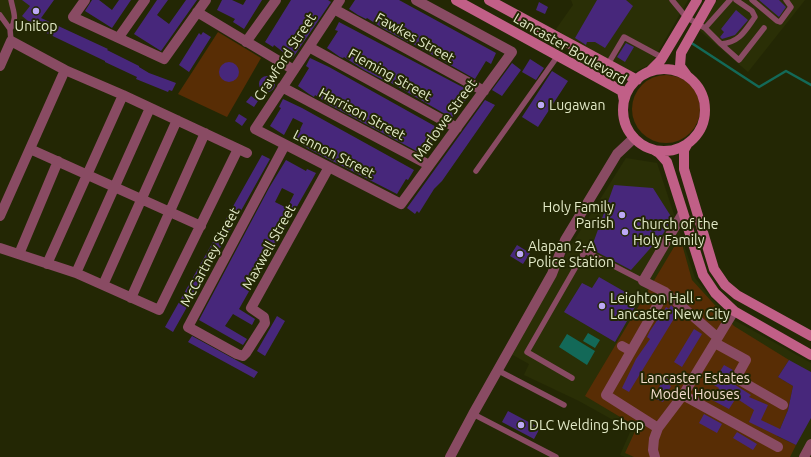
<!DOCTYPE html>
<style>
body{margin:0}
canvas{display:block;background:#232704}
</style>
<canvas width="811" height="457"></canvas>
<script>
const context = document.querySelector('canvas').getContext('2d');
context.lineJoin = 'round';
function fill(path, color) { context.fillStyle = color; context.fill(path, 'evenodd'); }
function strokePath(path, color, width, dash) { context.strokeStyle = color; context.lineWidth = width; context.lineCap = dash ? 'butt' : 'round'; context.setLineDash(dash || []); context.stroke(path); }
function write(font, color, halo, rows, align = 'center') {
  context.font = font + ' Ubuntu,sans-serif'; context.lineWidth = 4; context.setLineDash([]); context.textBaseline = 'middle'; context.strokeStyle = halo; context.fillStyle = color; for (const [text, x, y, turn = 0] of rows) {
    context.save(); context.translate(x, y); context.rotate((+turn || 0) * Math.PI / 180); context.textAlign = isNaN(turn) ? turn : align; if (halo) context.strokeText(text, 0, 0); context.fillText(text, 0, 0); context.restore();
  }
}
fill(new Path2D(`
 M0 0H54L36 26 0 21Z
 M571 0H688L651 64 636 71 630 72 577 43 556 29 573 5Z
 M717 0H805L748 72 699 30Z
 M626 158 657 163 695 278 711 298 734 320 811 363V457H625L620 455 631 430 579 401 524 375 529 364 511 354 572 244Z`), '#2a2f06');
fill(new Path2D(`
 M218 32 261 58 227 117 178 94Z
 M632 109a34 34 0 1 1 68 0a34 34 0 1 1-68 0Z
 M680 237 692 280 734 326 789 360 778 377 793 386 788 410 777 436 796 445 790 457H634L625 453 637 427 585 396Z`), '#582d05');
fill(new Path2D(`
 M588 333 600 340 595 348 583 341Z
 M567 334 595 351 587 365 559 347Z`), '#136958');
strokePath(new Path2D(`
 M690 42 759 87 786 71 811 85`), '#136958', 2.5);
fill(new Path2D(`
 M22 0H54L41 18 108 49 107 50 139 66V67L149 73 176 83 172 91 169 90 168 92 136 79 137 77 105 62V61L38 29 22 16 30 6Z
 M92 0H99L112 10 119 0H131L112 28 85 11Z
 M157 0H168L157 15 169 24 186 0H197L161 51 134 34Z
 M222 0H232L243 5 246 0H262L244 29 233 22 235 19 217 10Z
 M291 0H328L331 2 292 59 274 45 273 47 265 42Z
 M355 0H399L496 53 491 64 486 61 475 79 408 41V42L384 29 367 18 366 19 358 15 349 9Z
 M597 0H626L633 6 605 48 595 42H587L586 45 575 38Z
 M759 0H779L786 7 779 17Z
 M539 2 548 7 545 14 536 10Z
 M736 10 748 20 735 35 722 39 720 37 724 32 721 29Z
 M339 22 468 90 470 92 464 103 463 102 452 118 386 80 385 81 364 70 344 57 343 58 340 57 327 48 338 31 335 30Z
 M203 32 211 37 189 72 179 65 199 33 201 35Z
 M626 43 634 47 625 62 617 57Z
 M310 58 329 67 440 129 424 155 330 105 315 95 314 97 309 94 298 86 309 68 306 66Z
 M530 59 544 68 536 80 522 72Z
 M219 72a10 10 0 1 1 20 0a10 10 0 1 1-20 0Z
 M512 63 521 70 502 96 492 90Z
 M552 71 568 81 538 127 522 117Z
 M259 84a8 8 0 1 1 16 0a8 8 0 1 1-16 0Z
 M251 96 258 101 254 107 246 102Z
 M283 99 302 108 414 170 408 180 406 179 397 194 307 148 295 140 303 123 293 118 284 135 270 126 281 108 279 107Z
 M485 100 495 105 442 181 434 189 419 213 417 211 415 214 407 208Z
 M239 114 247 119 242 126 235 121Z
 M262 155 270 159 173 332 165 327Z
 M286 160 306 171 307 169 316 173 239 309 255 319 252 325 233 314 225 326 247 339 243 345 199 320 269 188ZM282 188 294 194 287 208 275 202Z
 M614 185 653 188 672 218 663 234 631 270 591 249Z
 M517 245 530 253 523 264 510 256Z
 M599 277 639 300 615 342 564 312 582 283 592 288Z
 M671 305 678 312 629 392 622 388 636 359 650 339 647 337 650 331 658 319H660L666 307 669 309Z
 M277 316 285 321 265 356 257 351Z
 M694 329 702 334 682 367 674 362Z
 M192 336 258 372 254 378 188 342Z
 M789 360 811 372V418L796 445 749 422 754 410 736 398 729 409 712 400 719 388 712 384 724 365 733 370 729 381 751 395 749 397 768 405 761 420 780 429 788 410 793 386 778 377Z
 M664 377 671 381 669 385 671 386 663 402 654 398Z
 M508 411 540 428 534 439 502 422Z
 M704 414 722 424 717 433 699 423Z
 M737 432 757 444 753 450 733 438Z`), '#47277b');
strokePath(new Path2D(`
 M672 0 686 17 705 28 730 0
 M752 0 777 21 780 22 791 7 786 0
 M0 15 10 29 11 41
 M705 28 721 44C740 42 745 31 755 17L752 11 736 0
 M10 29C18 19 13 11 11 0
 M721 44 739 60 764 28
 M608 64 624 37 663 58
 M476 171 557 57
 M497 370 564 405
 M572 378 527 352 585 251 643 281
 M473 414 556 457`), '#894b63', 5.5);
strokePath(new Path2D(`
 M85 0 73 17 164 59 206 0
 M340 0 255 129 401 204 512 52 416 0
 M334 9 484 91
 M197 12 294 70
 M119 37 145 0
 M246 42 276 0
 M309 47 457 128
 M0 66 11 41 65 70
 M282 87 429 165
 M285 145 188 327 237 354 243 356 246 353 265 323 264 317 251 308 329 167
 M30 149 201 226
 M683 213 643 281 665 292 717 337
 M0 216 65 70 123 95 247 153
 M0 248 76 273 159 310 238 149
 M19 254 58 161
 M47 264 123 95
 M76 273 150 108
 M103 285 177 120
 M131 298 205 133
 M715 343 746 360 736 378 783 405
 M622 346 631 351
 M683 395 778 447
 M658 428 606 395 665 292
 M655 457 653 450 654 439 658 428 683 395 734 311
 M804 457 811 444`), '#894b63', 10);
strokePath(new Path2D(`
 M450 457 473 414 552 274 565 240 617 154 634 138`), '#894b63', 10);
strokePath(new Path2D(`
 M456 0 622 91 624 101
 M489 0 637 80
 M623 110a41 41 0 1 1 82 0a41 41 0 1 1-82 0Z
 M650 71 661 60 697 0
 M688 77 680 66 681 53 711 0
 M688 143 684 150V169L714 269 725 285 737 295 811 336
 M654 150 659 153 667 162 703 275 715 293 734 311 811 355`), '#c15f87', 10);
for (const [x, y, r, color] of [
 [36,11,4,"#bda9f5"],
 [541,105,4,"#bda9f5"],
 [622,215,4,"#bda9f5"],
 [625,232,4,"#bda9f5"],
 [520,254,4,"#bda9f5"],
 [602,306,4,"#bda9f5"],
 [521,425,4,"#bda9f5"]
]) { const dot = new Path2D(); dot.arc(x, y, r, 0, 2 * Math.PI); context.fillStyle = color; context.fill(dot); strokePath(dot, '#232704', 1.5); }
write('14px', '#e2e9c7', '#232704', [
 ["Unitop",36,26,"center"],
 ["Lugawan",549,105],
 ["Holy Family",614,207,"right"],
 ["Parish",614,223,"right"],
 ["Church of the",633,224],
 ["Holy Family",633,240],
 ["Alapan 2-A",528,246],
 ["Police Station",528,262],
 ["Leighton Hall -",610,298],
 ["Lancaster New City",610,314],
 ["DLC Welding Shop",529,425]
], 'left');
write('14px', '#e2e9c7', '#232704', [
 ["Fawkes Street",415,38,29],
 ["Lancaster Boulevard",570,49,30],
 ["Crawford Street",285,57,-57],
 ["Fleming Street",390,75,29],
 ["Harrison Street",362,114,28],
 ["Marlowe Street",445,120,-54],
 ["Lennon Street",334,154,27],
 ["Maxwell Street",269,247,-61],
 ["McCartney Street",210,257,-62]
]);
write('14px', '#f5dece', '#232704', [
 ["Lancaster Estates",695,378],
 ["Model Houses",695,394]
]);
</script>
